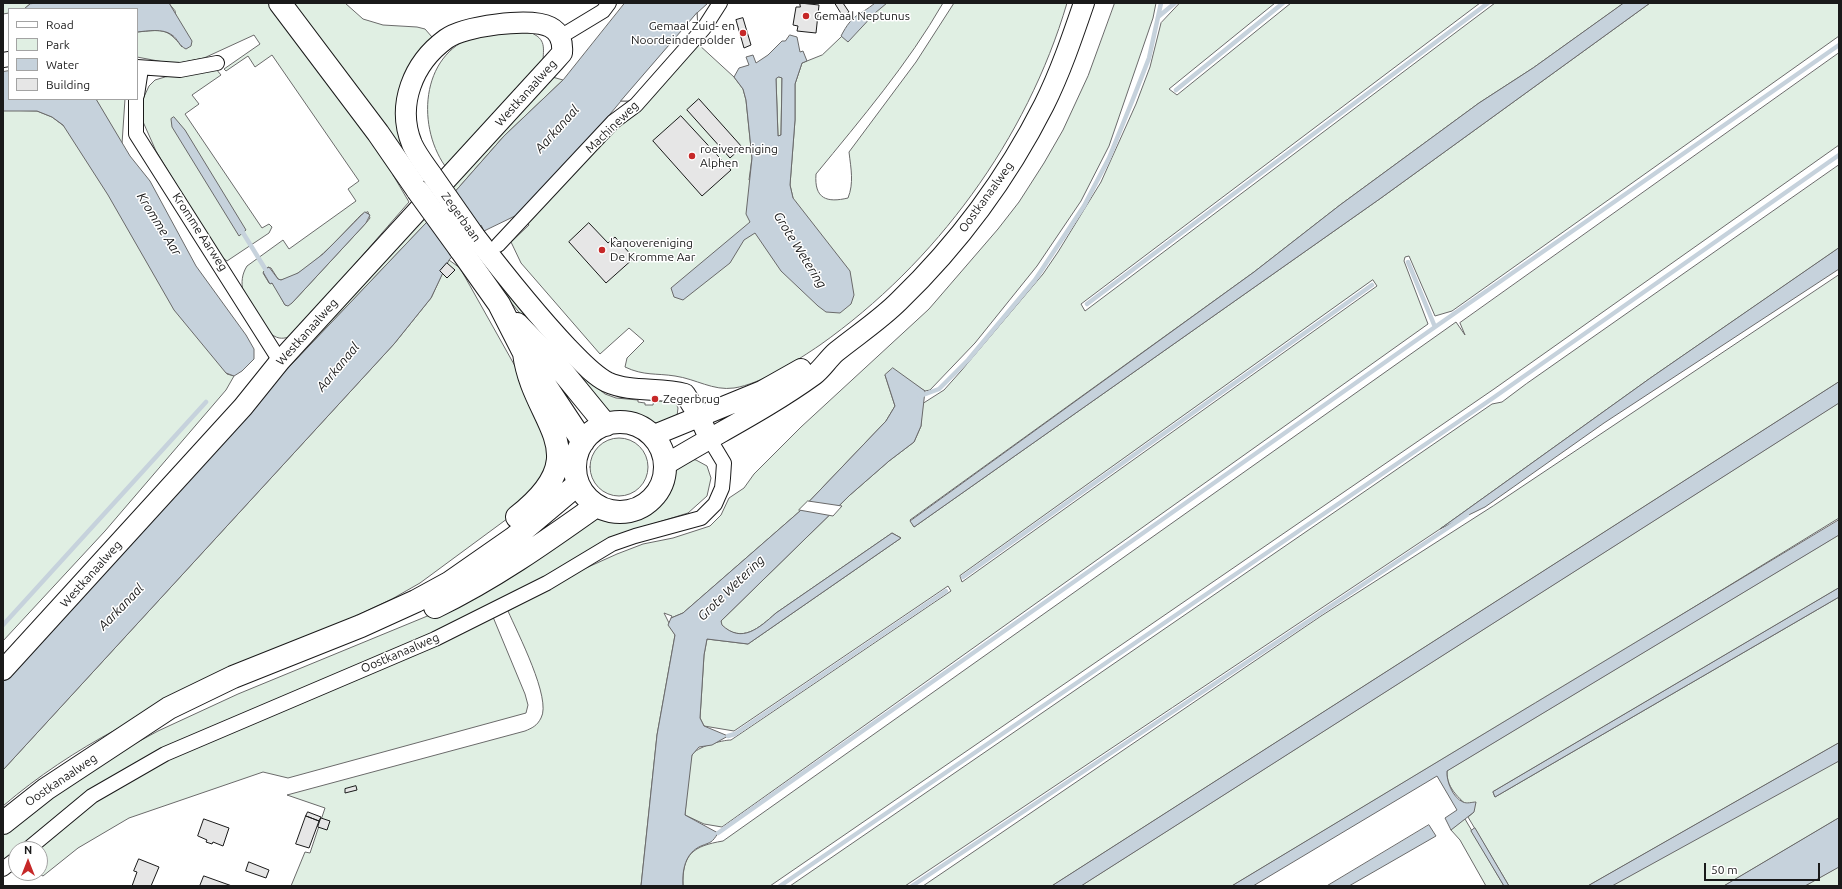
<!DOCTYPE html>
<style>
body{margin:0}
#map{position:relative;width:1842px;height:889px;overflow:hidden;background:#fff;font-family:Ubuntu,sans-serif}
canvas{display:block}
.frame{position:absolute;inset:0;border:4px solid #1a1a1a;pointer-events:none}
.legend{position:absolute;left:8px;top:8px;width:130px;height:92px;box-sizing:border-box;background:#fff;border:1px solid #a3a3a3;margin:0;padding:5px 7px;list-style:none;font-size:12px;color:#1a1a1a}
.legend li{display:flex;align-items:center;gap:8px;height:20px}
.legend b{width:20px;border:1px solid #a3a3a3}
.north{position:absolute;left:8px;top:841px;width:40px;height:40px;box-sizing:border-box;background:#fff;border:1px solid #a3a3a3;border-radius:50%;rotate:0deg;font-size:11px;font-weight:700;line-height:16px;text-align:center;color:#1a1a1a}
.north::after{content:'';display:block;margin:auto;width:14px;height:18px;background:#c62828;clip-path:polygon(50% 0,100% 100%,50% 72%,0 100%)}
.scale{position:absolute;left:1704px;top:863px;width:116px;height:18px;box-sizing:border-box;border:2px solid #1a1a1a;border-top:0;padding-left:5px;font-size:12px;line-height:14px;white-space:nowrap;color:#1a1a1a;-webkit-text-stroke:3px #fff;paint-order:stroke}
</style>
<div id="map">
<canvas width="1842" height="889"></canvas>
<div class="frame"></div>
<ul class="legend">
<li><b style="height:5px;background:#fff"></b>Road</li>
<li><b style="height:11px;background:#e0efe3"></b>Park</li>
<li><b style="height:11px;background:#c6d2dc"></b>Water</li>
<li><b style="height:11px;background:#e6e6e6"></b>Building</li>
</ul>
<div class="north">N</div>
<div class="scale">50 m</div>
</div>
<script>
const context = document.querySelector('canvas').getContext('2d');
context.lineJoin = 'round';
function fill(path, color) { context.fillStyle = color; context.fill(path, 'evenodd'); }
function strokePath(path, color, width, dash) { context.strokeStyle = color; context.lineWidth = width; context.lineCap = dash ? 'butt' : 'round'; context.setLineDash(dash || []); context.stroke(path); }
function write(font, color, halo, rows, align = 'center') {
  context.font = font + ' Ubuntu,sans-serif'; context.lineWidth = 3; context.setLineDash([]); context.textBaseline = 'middle'; context.strokeStyle = halo; context.fillStyle = color; for (const [text, x, y, turn = 0] of rows) {
    context.save(); context.translate(x, y); context.rotate((+turn || 0) * Math.PI / 180); context.textAlign = isNaN(turn) ? turn : align; if (halo) context.strokeText(text, 0, 0); context.fillText(text, 0, 0); context.restore();
  }
}
const green = new Path2D(`
 M3 3H38L30 4 24 9H9V13L3 14Z
 M169 3H269L395 173 393 175 409 202 293 335C287 338 281 340 274 336 263 330 250 304 243 292 241 282 242 274 247 266L283 240 289 249 356 201 348 189 359 181 272 55 255 67 248 56 226 71 224 69 260 44 254 35 204 58 174 64 137 57V32C161 30 167 27 182 47L175 11ZM368 212 370 218 366 223 292 303 285 305 274 284 269 283 263 273 268 267 271 268 278 279 280 280C305 278 344 232 361 215Z
 M293 3H345L363 19 383 25 417 27 425 29 432 37C412 58 395 83 397 114 397 126 402 139 404 151Z
 M877 3H943C908 64 861 119 816 174 814 199 827 203 848 198 854 183 851 169 849 152L916 62 954 3H1067C1027 139 936 263 820 345 798 360 761 384 734 388 713 391 696 379 675 376 656 373 644 376 625 367L627 358 644 341 629 328 600 354 521 263 511 242 529 225 526 221 698 44 734 77 743 89 746 100 752 158 749 180 793 198 790 185 795 120V84L802 63 822 55Z
 M1115 3H1156L1153 18 1109 146 1081 201 1037 266 975 343 930 390 925 391 915 385 885 375 895 406 886 421 800 511 683 613 671 618 672 616 664 613 675 635 657 735 641 886H291L305 852 310 853 325 808 287 795 525 731C532 728 537 726 541 718 552 699 517 632 508 611L577 572 617 554 643 544 673 538 710 526 721 515 729 498 744 488 754 474 801 427 929 309 998 229 1019 202 1044 163 1063 130 1088 76Z
 M1180 3H1275L1169 89 1177 95 1291 3H1480L1081 304 1085 311 1495 3H1624L1533 68 1479 103 1340 205 1254 272 910 520 914 527 1381 198 1650 3H1839V36L1452 311 1435 316 1409 256 1405 257 1404 261 1428 324 722 827 704 824 685 815C686 805 688 763 692 755 696 747 722 740 731 740L951 591 948 586 734 731 704 726 700 718 704 655 707 639 748 644 901 538 892 533 776 613C759 628 742 644 721 625V621L850 495 889 461 914 442 921 426 922 404 944 390 961 371 1043 274 1058 252 1101 182 1136 104 1150 67 1161 23ZM1373 280 1377 286 962 582 960 576Z
 M529 32C545 38 544 45 543 60L445 166C415 123 422 49 480 35 495 31 514 32 529 32Z
 M1839 53V145L1494 389 770 886H683C682 854 693 846 723 841L1456 322 1465 335 1460 323Z
 M216 69 221 75 192 95 199 104 185 114 262 228 269 224 272 227 269 233 227 261 219 255 156 151 140 115 143 99 149 86 155 80 165 77Z
 M549 76 563 80 504 136 445 203 280 377 300 351Z
 M778 77H782L781 135 778 136 776 79Z
 M96 99H125L122 144Z
 M3 110 37 111 52 117 85 142 227 374 234 376 226 390 105 531 3 641Z
 M1839 165V248L1649 379 1440 529 905 886H790L1492 404 1502 402 1526 384Z
 M449 260 460 268 529 391 549 441 545 475 515 513 420 583 392 599 117 729C76 751 38 776 3 806V770L394 344 431 298Z
 M491 273 564 360 578 372 605 394 616 398 638 400V402L645 403V405H653L654 400 675 401 678 408 677 416 661 424 612 415 542 341 489 275Z
 M1839 275V382L1052 886H923L1321 616 1493 506Z
 M1839 403V518L1626 649 1232 886H1081Z
 M590 467a29 29 0 1 1 58 0a29 29 0 1 1-58 0Z
 M691 459 696 460 707 466 711 478 707 496 688 513 617 535 531 584 470 615 400 648 211 727 64 811 3 861V834L32 810 125 749 158 731 238 694 425 617 449 606 597 517H628L644 512 657 501 662 494 672 471Z
 M1839 535V588L1493 792 1495 797 1839 597V743L1588 886H1509L1468 817 1474 812C1462 800 1446 790 1447 771Z
 M493 617 525 694 528 705 526 713 288 778 263 772 129 818 78 848 43 876 37 873H40V849H28L50 830 171 754Z
 M1839 760V818L1724 886H1611Z
 M1465 819 1504 886H1486L1460 840 1451 830Z
 M1839 867V886H1805Z`);
fill(green, '#e0efe3');
strokePath(green, '#6a6a6a', 1);
const water = new Path2D(`
 M38 3H169L192 41 191 46 186 49C179 46 178 39 172 35 163 28 147 31 137 32V9H24L30 4Z
 M625 3H708L697 13 698 27 633 101H621L554 181 517 215 484 231 481 225 449 260 431 298 394 344 3 770V675L271 386 445 203 504 136 563 80Z
 M875 3H887L875 13 848 42 841 36C853 13 858 17 875 3Z
 M1624 3H1650L1381 198 914 527 910 521 1254 272 1340 205 1479 103 1533 68Z
 M790 35 797 37 800 52 803 51 807 61 802 63 795 84V120L790 185 793 198 850 271 854 295 851 304 840 313 826 312 818 306 781 271 755 233 744 240 730 263 683 300 674 297 671 288 750 222 746 214 752 158 746 100 743 89 734 77 739 68 749 65 746 57 753 55 756 63 768 55 782 41H785ZM779 77 782 78 781 135 778 136 776 79Z
 M9 71V99H96L130 156 150 181 196 266 246 335 254 349V359L242 371 234 376 226 373 174 310 108 195 63 125 52 117 37 111H3V72Z
 M174 117 185 130 246 230 239 236 172 127 171 119Z
 M365 212 370 215 366 223 292 303 288 306 285 305 272 283 270 284 263 272 269 267 278 279 281 280 298 273 323 254Z
 M1839 248V269L1604 423 1485 507 1440 529 1649 379Z
 M893 368 925 391 921 426 914 442 889 461 850 495 721 621 722 625C742 644 759 628 776 613L892 533 901 538 748 644 707 639 704 655 700 718 704 726 728 736 712 745 699 747 692 755 685 815 718 833C712 843 711 842 701 846 685 853 682 870 683 886H641L657 735 675 635 668 625 671 618 683 613 800 511 886 421 895 406 885 375Z
 M1839 382V403L1081 886H1052Z
 M1839 520V535L1447 771C1446 781 1453 798 1463 802 1467 804 1472 802 1476 802L1474 812 1451 830 1445 818 1457 810 1437 776 1253 886H1232Z
 M1839 588V597L1495 797 1493 792Z
 M1839 743V761L1612 886H1588Z
 M1839 818V867L1805 886H1724Z
 M1429 825 1436 836 1349 886H1327Z
 M1475 828 1509 886H1504L1471 831Z`);
fill(water, '#c6d2dc');
strokePath(water, '#6a6a6a', 1);
const pier = new Path2D(`
 M697 13 698 27 633 101H621Z
 M808 501 842 506 833 516 799 510Z`);
fill(pier, '#fff');
strokePath(pier, '#6a6a6a', 1);
strokePath(new Path2D(`
 M1158 17 1161 3
 M1176 90 1283 3
 M240 228 269 275
 M1408 262 1435 327
 M1087 304 1488 3
 M920 396 939 389 968 360 1035 280 1084 206 1109 158 1133 99 1149 58 1158 17 1175 3
 M963 577 1372 285
 M3 625 206 402
 M728 736 735 734 946 591
 M718 833 1435 327 1839 45
 M780 886 1493 398 1839 155
 M912 886 1467 515`), '#c6d2dc', 4.5);
const building = new Path2D(`
 M800 3 819 5 816 33 797 31 798 26 793 25 796 7H800Z
 M835 3H843L849 12 843 16Z
 M743 18 751 45 744 48 736 20Z
 M699 99 742 147 730 158 687 110Z
 M681 116 731 170 702 196 653 141Z
 M589 223 608 243 615 237 634 258 606 283 569 242Z
 M447 263 455 270 447 278 440 271Z
 M356 786 357 790 345 793V789Z
 M308 812 321 817 319 821 306 816Z
 M306 816 319 821 309 848 296 844Z
 M321 818 330 821 327 830 318 827Z
 M204 819 229 828 223 846 213 842 212 844 206 842 207 840 198 836Z
 M139 859 159 867 151 886H132L137 872 134 871Z
 M249 862 269 870 266 878 246 871Z
 M204 876 232 886H200Z`);
fill(building, '#e6e6e6');
strokePath(building, '#1a1a1a', 1);
const street = new Path2D(`
 M560 37 603 11 609 3
 M3 60 9 59
 M137 67 180 70 217 63
 M137 95 141 69
 M136 99V134L280 361
 M498 245 613 122 636 105 704 28 720 3
 M28 849 92 796 165 754 435 639 547 583 612 544 635 536 701 518 715 504 722 488 723 478 724 463 709 438
 M3 869 16 859`);
const secondary = new Path2D(`
 M474 235C504 274 534 312 568 348 580 360 592 374 607 382 631 393 660 387 685 394L700 418 709 438
 M652 436 762 391 801 369
 M665 465C714 435 767 409 814 375 822 369 828 359 836 352 857 335 880 320 899 301 957 245 1007 178 1044 105 1060 73 1072 38 1084 3
 M3 670 243 407 280 361 554 62 562 53C563 42 560 32 550 27 530 17 464 26 446 39 413 63 396 105 412 144 417 155 425 165 432 175`);
const primary = new Path2D(`
 M280 3 378 133 418 191
 M460 249 499 304 524 353 583 442
 M517 324 557 365 606 425
 M575 467a45 45 0 1 1 90 0a45 45 0 1 1-90 0Z
 M517 517C600 452 533 424 524 353
 M435 607C493 579 544 543 596 506
 M3 823 46 789 169 708 233 677 361 626 416 601 449 583 515 537 578 484`);
strokePath(street, '#1a1a1a', 16);
strokePath(secondary, '#1a1a1a', 22);
strokePath(primary, '#1a1a1a', 24);
strokePath(street, '#fff', 14);
strokePath(secondary, '#fff', 20);
strokePath(primary, '#fff', 22);
const secondaryBridge = new Path2D(`
 M432 175 474 235`);
const primaryBridge = new Path2D(`
 M418 191 460 249`);
strokePath(secondaryBridge, '#1a1a1a', 22, []);
strokePath(primaryBridge, '#1a1a1a', 24, []);
strokePath(secondaryBridge, '#fff', 20);
strokePath(primaryBridge, '#fff', 22);
for (const [x, y, r, color] of [
 [806,16,4,"#c62828"],
 [743,33,4,"#c62828"],
 [692,156,4,"#c62828"],
 [602,250,4,"#c62828"],
 [655,399,4,"#c62828"]
]) { const dot = new Path2D(); dot.arc(x, y, r, 0, 2 * Math.PI); context.fillStyle = color; context.fill(dot); strokePath(dot, '#fff', 1.5); }
write('12px', '#1a1a1a', '#fff', [
 ["Gemaal Neptunus",814,16],
 ["Gemaal Zuid- en",735,26,"right"],
 ["Noordeinderpolder",735,40,"right"],
 ["roeivereniging",700,149],
 ["Alphen",700,163],
 ["kanovereniging",610,243],
 ["De Kromme Aar",610,257],
 ["Zegerbrug",663,399]
], 'left');
write('12px', '#1a1a1a', '#fff', [
 ["Westkanaalweg",526,93,-48],
 ["Machineweg",612,127,-44],
 ["Oostkanaalweg",986,197,-54],
 ["Zegerbaan",461,217,54],
 ["Kromme Aarweg",200,232,57],
 ["Westkanaalweg",307,332,-48],
 ["Westkanaalweg",91,574,-48],
 ["Oostkanaalweg",400,653,-23],
 ["Oostkanaalweg",61,780,-34]
]);
write('italic 13px', '#1a1a1a', '#fff', [
 ["Aarkanaal",557,129,-48],
 ["Kromme Aar",159,224,58],
 ["Grote Wetering",800,250,58],
 ["Aarkanaal",338,367,-50],
 ["Grote Wetering",731,588,-44],
 ["Aarkanaal",121,607,-46]
]);
</script>
